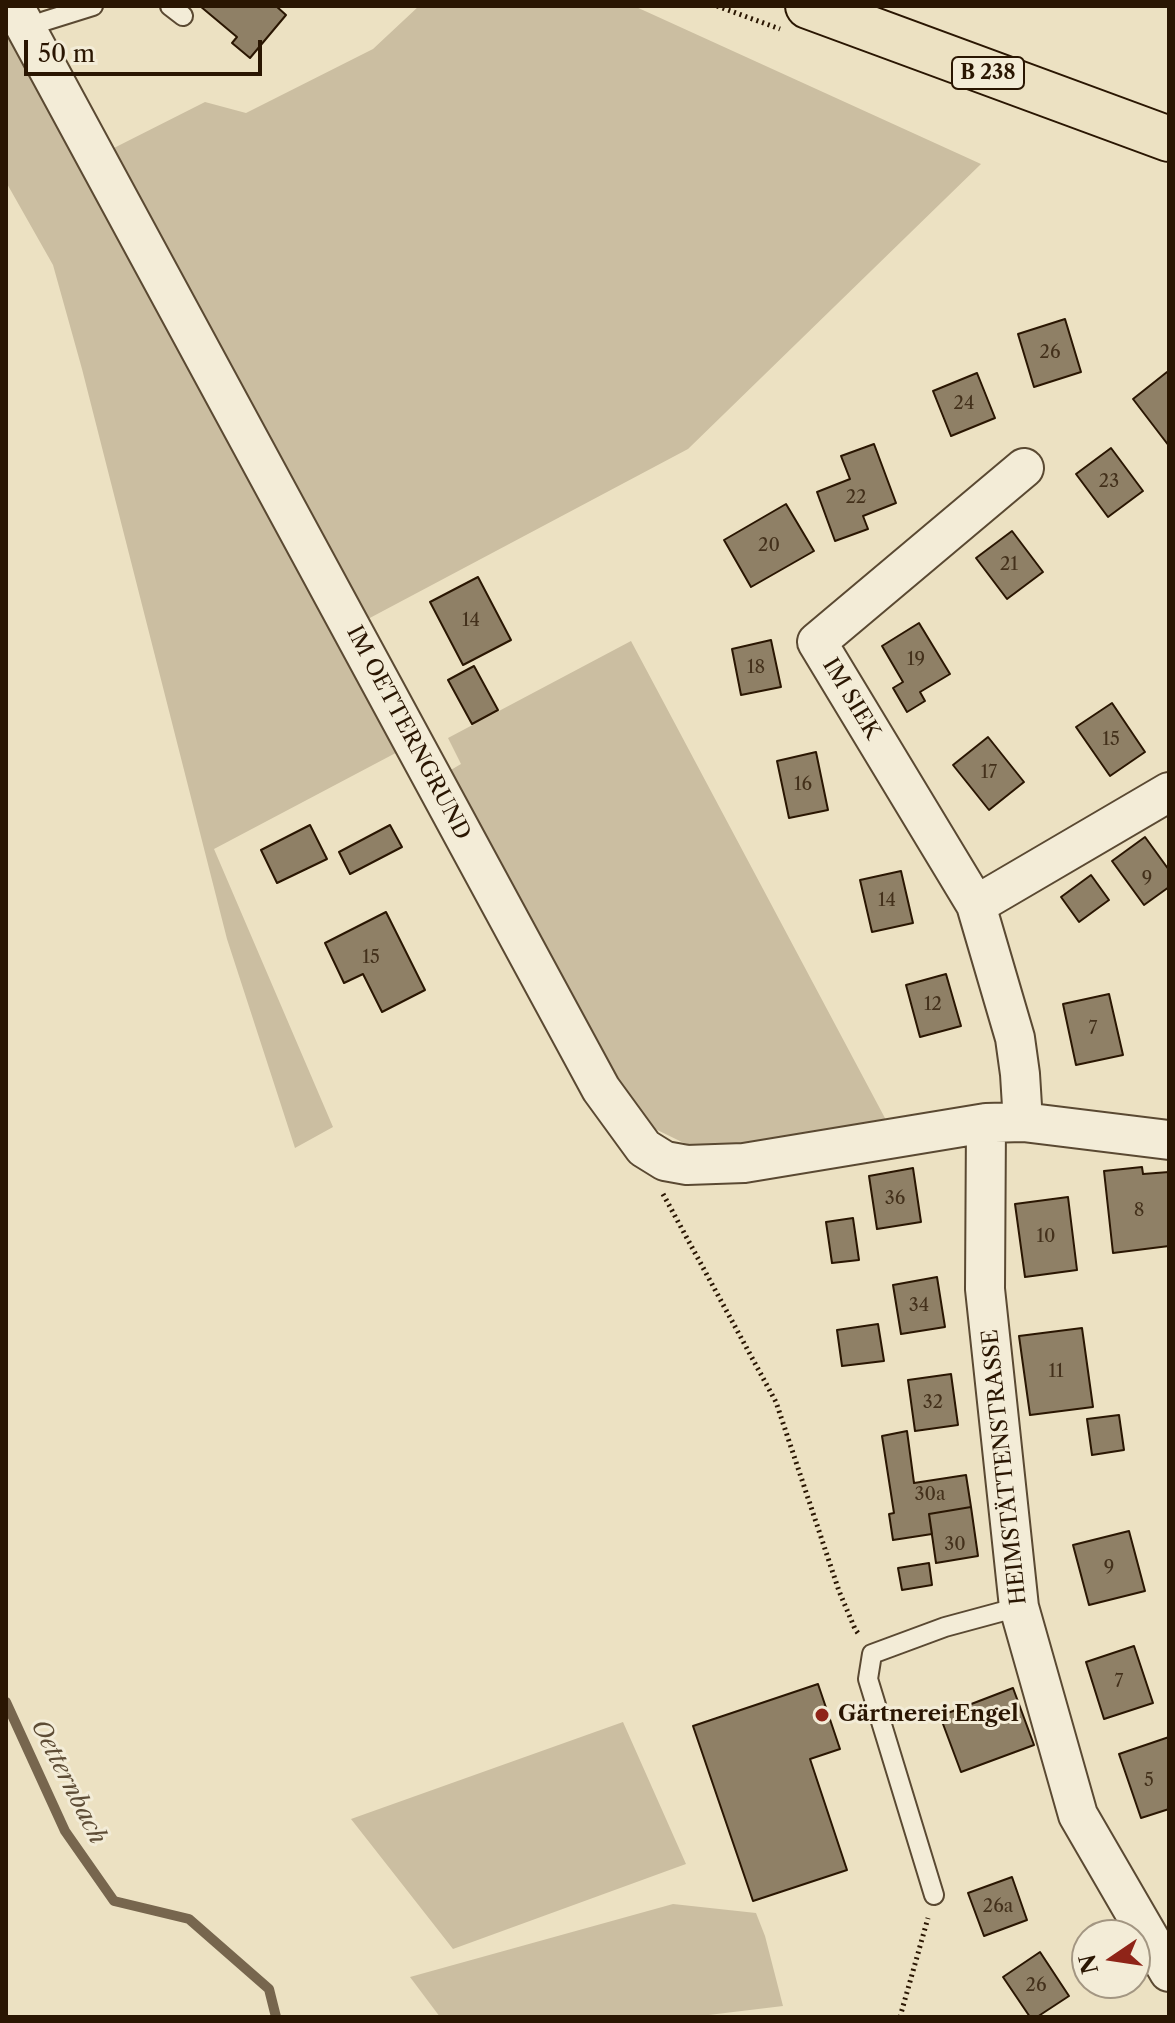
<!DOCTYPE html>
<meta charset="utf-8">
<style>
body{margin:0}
#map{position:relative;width:1175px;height:2023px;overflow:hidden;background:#ece1c2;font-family:"Libre Caslon Text",serif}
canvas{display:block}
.frame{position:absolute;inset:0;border:8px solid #2a1602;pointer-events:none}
.north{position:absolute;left:1071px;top:1919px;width:80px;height:80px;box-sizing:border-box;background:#f3ecd7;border:2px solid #a39682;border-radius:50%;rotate:257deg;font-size:22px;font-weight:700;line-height:32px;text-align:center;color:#2a1602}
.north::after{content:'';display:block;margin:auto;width:28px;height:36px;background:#8f2418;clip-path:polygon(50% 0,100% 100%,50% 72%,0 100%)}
.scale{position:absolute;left:24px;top:40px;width:238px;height:36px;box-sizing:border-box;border:4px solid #2a1602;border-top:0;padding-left:10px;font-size:24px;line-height:28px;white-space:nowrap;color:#2a1602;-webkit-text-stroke:6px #f3ecd7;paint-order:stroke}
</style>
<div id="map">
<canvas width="1175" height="2023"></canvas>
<div class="frame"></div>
<div class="north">N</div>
<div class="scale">50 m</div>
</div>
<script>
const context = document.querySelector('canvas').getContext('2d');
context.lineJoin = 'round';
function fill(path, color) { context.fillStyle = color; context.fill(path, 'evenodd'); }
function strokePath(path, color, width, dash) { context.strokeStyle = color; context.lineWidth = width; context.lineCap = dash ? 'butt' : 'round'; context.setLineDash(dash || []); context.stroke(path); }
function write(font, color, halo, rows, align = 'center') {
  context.font = font + ' "Libre Caslon Text",serif'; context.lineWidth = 6; context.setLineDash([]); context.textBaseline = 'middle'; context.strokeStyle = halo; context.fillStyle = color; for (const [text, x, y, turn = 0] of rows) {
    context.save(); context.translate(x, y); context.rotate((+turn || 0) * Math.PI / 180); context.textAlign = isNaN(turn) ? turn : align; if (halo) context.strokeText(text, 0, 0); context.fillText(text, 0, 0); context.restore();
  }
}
fill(new Path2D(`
 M419 6H634L981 164 688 449 366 620 108 151 205 102 246 113 373 49Z
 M6 11 407 747 214 849 333 1127 295 1148 227 939 82 369 53 265 6 182Z
 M631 641 886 1120 830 1137 744 1147 688 1145 645 1124 607 1075 444 774 461 764 448 738Z
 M623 1722 686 1864 453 1949 351 1819Z
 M673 1904 756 1913 765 1936 783 2006 692 2017H440L410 1977Z`), '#cbbea1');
strokePath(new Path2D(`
 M6 1702 65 1831 114 1901 189 1919 269 1989 276 2017`), '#77664e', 10);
const building = new Path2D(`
 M200 6H276L286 15 250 58 232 43 237 37Z
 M1065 319 1081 372 1034 387 1018 334Z
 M1167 372 1169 375V446L1133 399Z
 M977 373 995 418 951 436 933 391Z
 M874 444 896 503 863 516 868 529 835 541 817 492 850 479 841 456Z
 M1111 448 1143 491 1108 517 1076 474Z
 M786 504 814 551 751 587 724 540Z
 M1012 531 1043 572 1007 599 976 558Z
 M478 577 511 640 463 665 430 602Z
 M919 623 950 674 920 692 925 701 907 712 893 688 903 682 882 646Z
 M771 640 781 687 741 695 732 649Z
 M474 666 498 710 472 724 448 680Z
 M1112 703 1145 752 1110 776 1076 727Z
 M988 737 1024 782 989 810 953 765Z
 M816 752 828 810 789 818 777 761Z
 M310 825 327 859 277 883 261 850Z
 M390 825 402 847 350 874 339 852Z
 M1145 837 1169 870V887L1144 905 1112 861Z
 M901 871 913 923 872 932 860 880Z
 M1091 875 1109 900 1079 922 1061 897Z
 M386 912 425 990 382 1012 363 974 344 983 325 943Z
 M946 974 961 1026 920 1037 906 985Z
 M1109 994 1123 1055 1076 1065 1063 1004Z
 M1142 1167 1143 1174 1169 1172V1246L1113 1253 1104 1171Z
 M913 1168 921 1222 877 1229 869 1176Z
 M1068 1197 1077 1270 1025 1277 1015 1204Z
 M853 1218 859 1260 832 1263 826 1222Z
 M937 1277 945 1327 901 1334 893 1285Z
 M878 1324 884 1361 842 1366 837 1330Z
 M1082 1328 1093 1407 1030 1415 1019 1336Z
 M951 1374 958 1425 915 1431 908 1380Z
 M1119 1415 1124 1450 1092 1455 1087 1419Z
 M907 1431 914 1483 966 1475 971 1507 929 1514 932 1534 893 1540 889 1514 894 1513 882 1436Z
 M971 1507 978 1556 936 1563 929 1514Z
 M1129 1531 1145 1591 1089 1605 1073 1545Z
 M929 1563 932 1585 902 1590 898 1568Z
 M1134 1646 1153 1703 1104 1719 1086 1662Z
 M818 1684 840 1749 810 1759 847 1870 753 1901 693 1726Z
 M1013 1688 1034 1745 961 1772 940 1716Z
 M1169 1737V1809L1141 1818 1119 1754Z
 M1012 1877 1027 1920 984 1936 968 1893Z
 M1040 1952 1069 1996 1037 2017H1030L1003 1977Z`);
fill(building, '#8f8066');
strokePath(building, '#2a1602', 2);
const lane = new Path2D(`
 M170 6 183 16
 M26 29 45 21 93 6
 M934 1895 868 1679 872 1654 945 1627 1019 1607`);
const street = new Path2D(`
 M14 6 601 1089 644 1148 665 1161 687 1165 744 1163 986 1123 1023 1122 1169 1140
 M976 905 1169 792
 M1023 1122 1020 1074 1015 1038 976 905 817 642 1024 468
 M986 1123 985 1289 1019 1607 1078 1815 1169 1972`);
const primary = new Path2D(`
 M808 6 1169 139`);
strokePath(lane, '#5a4932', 22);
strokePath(street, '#5a4932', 42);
strokePath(primary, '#2a1602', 48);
strokePath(new Path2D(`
 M717 6 780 29
 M663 1194 776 1402 839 1591 855 1629 860 1636
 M900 2017 928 1918`), '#2a1602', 5, [2, 4]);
strokePath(lane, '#f3ecd7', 18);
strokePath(street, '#f3ecd7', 38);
strokePath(primary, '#ece1c2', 44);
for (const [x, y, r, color] of [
 [822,1715,8,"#8f2418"]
]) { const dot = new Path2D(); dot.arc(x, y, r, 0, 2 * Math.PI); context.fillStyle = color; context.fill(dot); strokePath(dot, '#f3ecd7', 3); }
write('18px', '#43301b', null, [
 ["26",1050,353],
 ["24",964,404],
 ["23",1109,482],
 ["22",856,498],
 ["20",769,546],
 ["21",1009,565],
 ["14",471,621],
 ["19",916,660],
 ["18",756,668],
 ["15",1111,740],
 ["17",989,773],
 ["16",803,785],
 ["9",1147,879],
 ["14",887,901],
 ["15",371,958],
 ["12",933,1005],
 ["7",1093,1029],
 ["36",895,1199],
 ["8",1139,1211],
 ["10",1046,1237],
 ["34",919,1306],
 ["11",1056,1372],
 ["32",933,1403],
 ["30a",930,1495],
 ["30",955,1545],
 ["9",1109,1568],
 ["7",1119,1682],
 ["5",1149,1781],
 ["26a",998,1907],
 ["26",1036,1986]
]);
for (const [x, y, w] of [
 [988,73,72]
]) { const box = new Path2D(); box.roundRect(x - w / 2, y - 16, w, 32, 6); context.fillStyle = '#f3ecd7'; context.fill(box); strokePath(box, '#2a1602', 2); }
write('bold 20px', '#2a1602', null, [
 ["B 238",988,73]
]);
write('22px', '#2a1602', '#f3ecd7', [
 ["IM SIEK",851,699,59],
 ["IM OETTERNGRUND",408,733,62],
 ["HEIMSTÄTTENSTRASSE",1005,1467,-96]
]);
write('bold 22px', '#2a1602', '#f3ecd7', [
 ["Gärtnerei Engel",838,1715]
], 'left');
write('italic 24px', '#5d4c35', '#f3ecd7', [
 ["Oetternbach",68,1782,63]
]);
</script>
